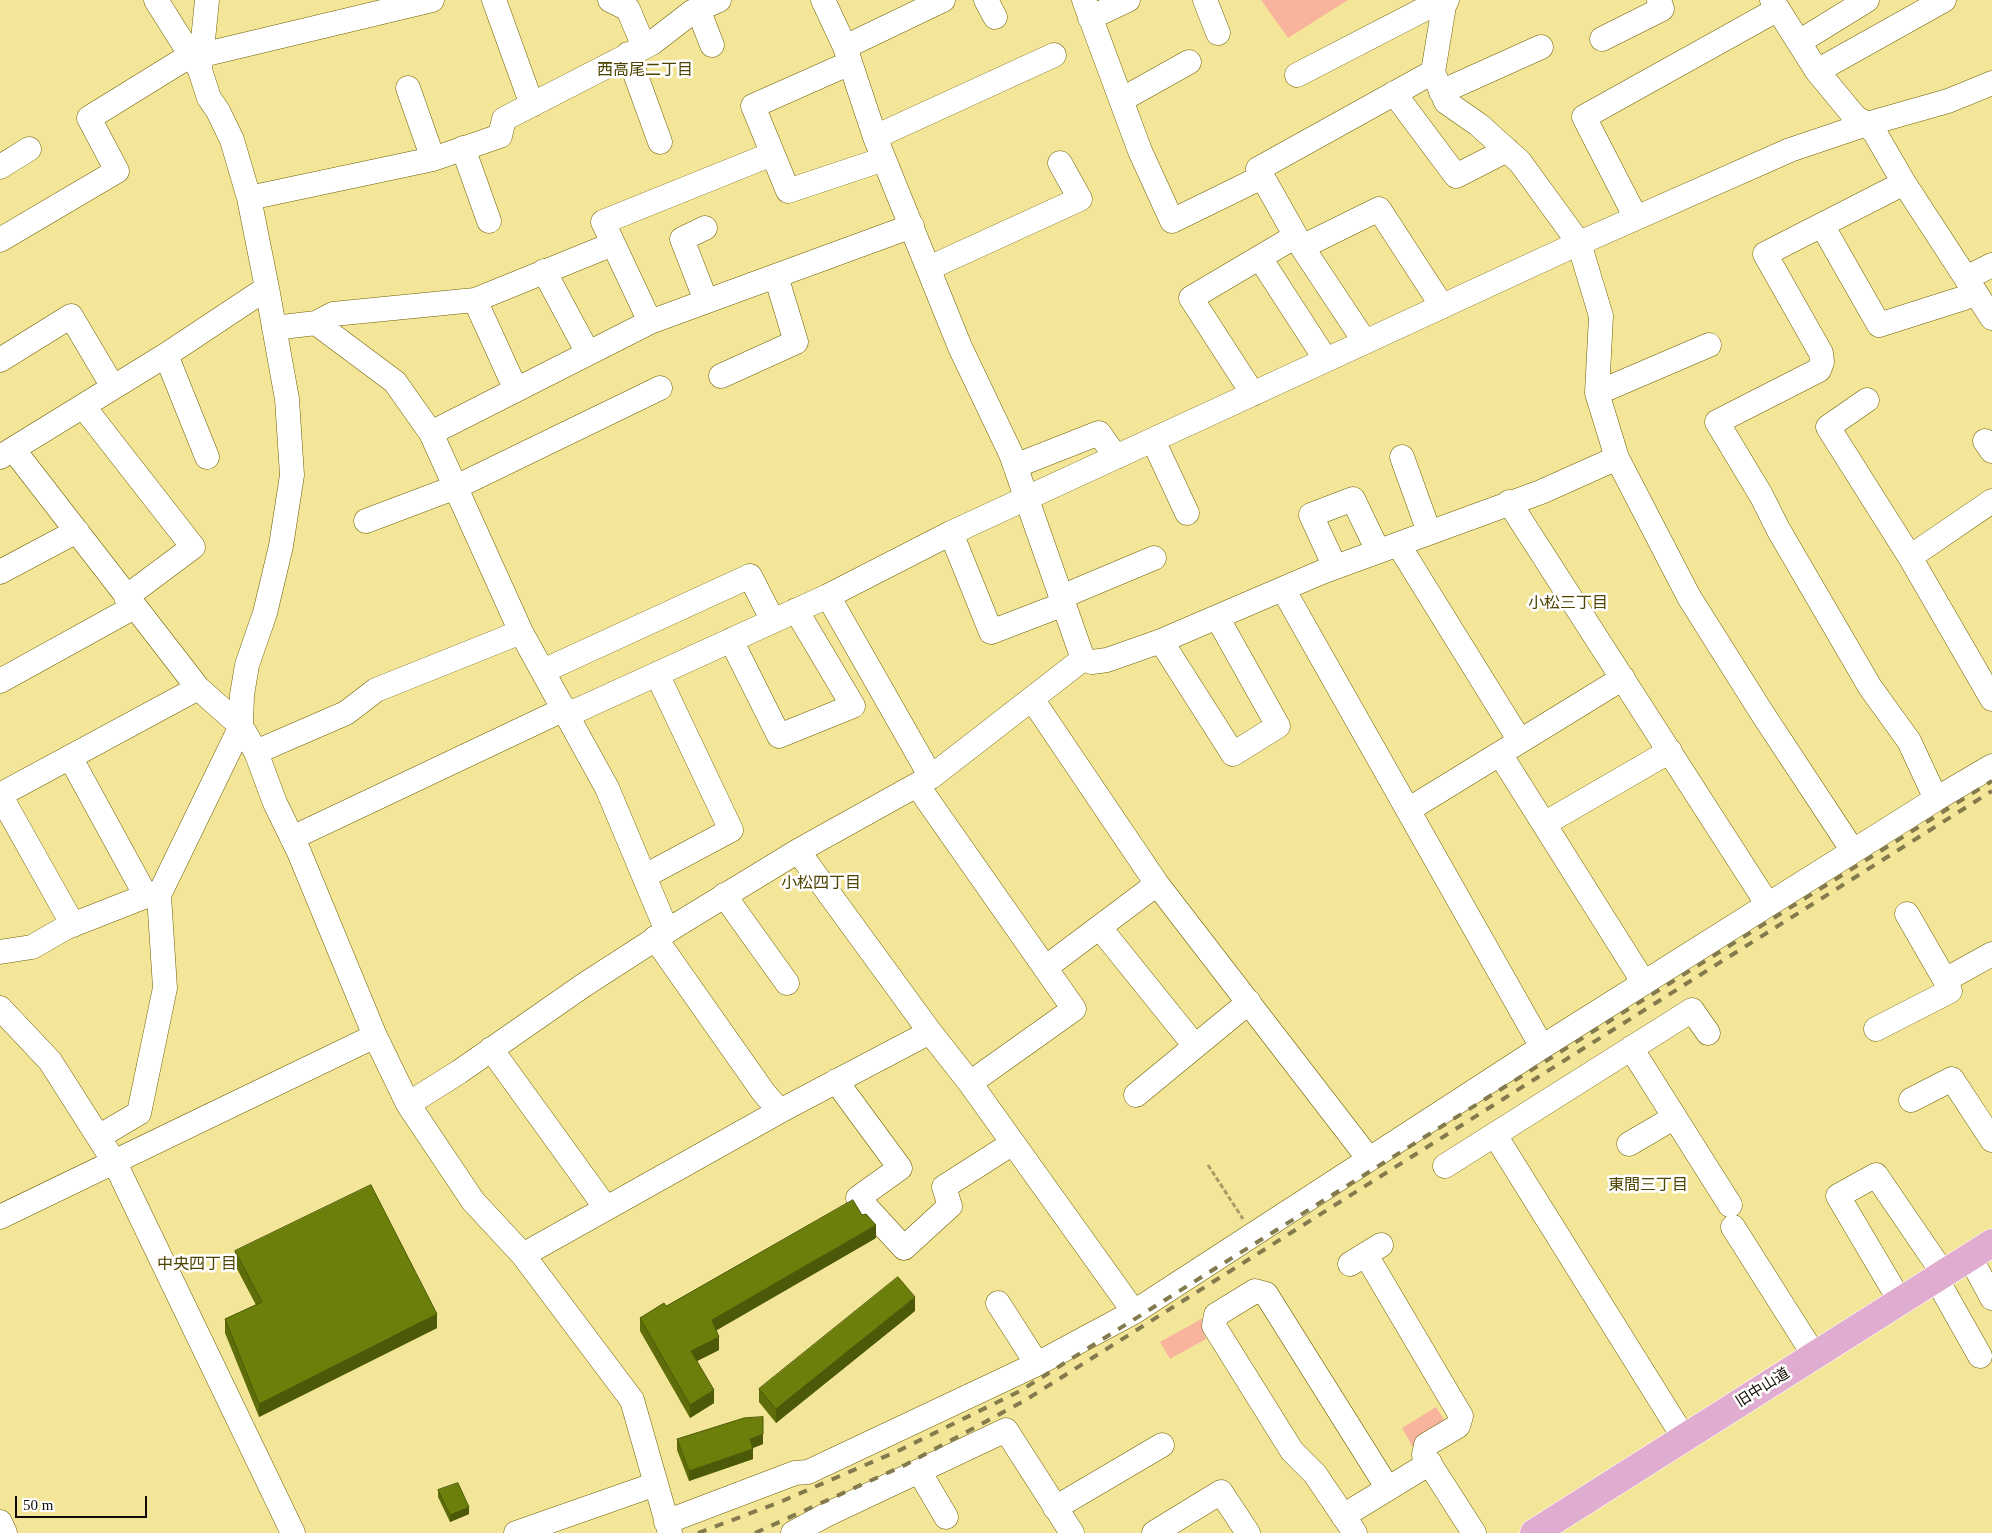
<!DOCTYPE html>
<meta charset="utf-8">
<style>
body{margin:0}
#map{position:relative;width:1992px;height:1533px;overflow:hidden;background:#f4e698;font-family:"Times New Roman",serif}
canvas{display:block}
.scale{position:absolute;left:15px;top:1496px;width:132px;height:22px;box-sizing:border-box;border:2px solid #0f0b00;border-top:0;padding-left:6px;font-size:15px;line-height:18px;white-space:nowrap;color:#0f0b00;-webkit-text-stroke:4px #fff;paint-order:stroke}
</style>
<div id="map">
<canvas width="1992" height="1533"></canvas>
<div class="scale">50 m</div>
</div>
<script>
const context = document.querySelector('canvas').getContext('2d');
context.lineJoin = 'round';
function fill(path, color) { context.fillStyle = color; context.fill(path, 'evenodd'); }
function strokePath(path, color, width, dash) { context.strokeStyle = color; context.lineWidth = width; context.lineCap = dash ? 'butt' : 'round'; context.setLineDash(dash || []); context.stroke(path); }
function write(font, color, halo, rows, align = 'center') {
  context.font = font + ' "Times New Roman","Noto Sans JP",serif'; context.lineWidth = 5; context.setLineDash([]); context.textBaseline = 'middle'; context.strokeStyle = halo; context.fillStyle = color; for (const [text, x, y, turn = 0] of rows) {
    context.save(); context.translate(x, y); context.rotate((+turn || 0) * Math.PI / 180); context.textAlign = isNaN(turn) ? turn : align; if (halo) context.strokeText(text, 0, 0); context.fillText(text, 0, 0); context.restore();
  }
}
fill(new Path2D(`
 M1261 0H1348L1288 38Z
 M1203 1318 1210 1331 1204 1334 1206 1339 1170 1359 1160 1342Z
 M1436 1407 1448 1426 1413 1447 1402 1428Z`), '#f9b49d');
const minor = new Path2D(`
 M494 0 532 105
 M610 0 628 9 644 47
 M823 0 845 47 875 137 960 347 1011 454 1083 659
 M986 0 995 17
 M1084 0 1140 151 1172 221 1262 177
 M1205 0 1218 33
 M1447 0 1444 6 1433 72 1446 102 1479 125 1520 162 1579 243 1601 316 1597 393 1617 458 1689 597 1762 713 1853 851
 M1772 0 1817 71 1855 117 1867 124 1875 133 1904 183 1992 318
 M698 9 712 45
 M1090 18 1128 0
 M1602 39 1662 9 1659 0
 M1799 42 1867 0
 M845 47 943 0
 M628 54 660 142
 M202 55 432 0
 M850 63 753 106 788 191 884 159
 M200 70 207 0
 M1817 71 1944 0
 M1297 75 1442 0
 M408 88 433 159
 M1441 92 1541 47
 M1394 93 1456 176 1507 150
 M1121 100 1189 62
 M875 137 1054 55
 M463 148 489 221
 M0 167 29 149
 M1904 183 1765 254 1821 353 1822 362 1819 370 1717 422 1761 495 1778 529 1870 687 1909 741 1936 799
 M249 198 433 159 500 136 504 119 652 43 692 12 719 0
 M1636 218 1584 117 1778 9
 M1822 225 1879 325 1964 298 1975 292
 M705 228 682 239 706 301
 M0 240 117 171 89 118 191 55
 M1302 247 1379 209 1442 306
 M1260 258 1326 360
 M929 268 1080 199 1060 163
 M544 271 588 353
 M1966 278 1992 265
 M475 300 516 390
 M650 322 603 222 772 154
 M316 323 333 314 475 300 613 244
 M274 328 316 323 395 382 431 433 521 632 607 788 667 931
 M1365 342 1302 247 1258 169 1433 72
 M166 355 207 457
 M0 360 71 316 113 387
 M721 376 796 342 776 276
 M1597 393 1709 345
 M1253 394 1191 298 1296 236
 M1867 400 1828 427 1910 557
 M83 406 193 547 126 597
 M431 433 650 322 912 226
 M1153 440 1187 513
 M1985 441 1992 451
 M13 449 198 688 241 726 256 752 275 803 299 852 375 1036 408 1104 473 1201 523 1255 632 1400 670 1533
 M0 457 166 355 267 288
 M1402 457 1429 532
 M1015 466 1099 433 1116 457
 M1992 501 1910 557 1992 699
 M1509 502 1768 905
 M366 521 456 487 660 388
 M951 533 991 632 1064 604
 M1398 544 1520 741
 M1335 567 1311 515 1353 499 1378 551
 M0 572 77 531
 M1283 589 1542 1047
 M828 596 931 777
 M1061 597 1154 558
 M731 640 779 736 853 706 796 610
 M1161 641 1233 754 1278 726 1217 617
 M1083 659 1092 662 1107 660 1161 641 1322 572 1541 492 1617 458
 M543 671 750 576 773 621
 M0 681 134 607
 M1032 699 1157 884 1369 1159
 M256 752 346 713 376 690 521 632
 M1500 754 1644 983
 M70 757 146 896
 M917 785 1074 1009 970 1083
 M0 795 198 688
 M0 795 73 925
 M1408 810 1623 678
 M1544 824 1670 751
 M292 838 556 713 578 710 828 596 951 533 1365 342 1566 249 1790 150 1867 124 1948 101 1992 83
 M798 851 930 1032 970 1083 1134 1312
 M645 876 731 830 657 674
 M724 895 787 983
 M1907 914 1945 980 1992 954
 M1100 928 1195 1046
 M655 938 764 1093 780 1111
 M0 952 32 947 67 927 146 896 159 895 241 726 242 695 247 665 265 613 281 546 292 475 287 399 267 288 249 198 232 140 218 111 209 98 200 70 156 0
 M1045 968 1157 884
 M0 1008 50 1061 115 1163 293 1533
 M1876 1029 1950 991 1945 980
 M1631 1048 1730 1205
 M491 1049 606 1208
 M836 1081 900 1168 858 1198 904 1248 950 1206 944 1187 1013 1143
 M1136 1095 1249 1002
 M1911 1100 1952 1079 1992 1140
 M408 1104 459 1072 584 985 680 923 798 851 931 777 1083 659
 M1495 1135 1684 1438
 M100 1136 139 1113 165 988 159 895
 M1629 1144 1675 1117
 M1445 1166 1692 1010 1708 1033
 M0 1217 375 1036
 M1733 1227 1814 1355
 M523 1255 780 1111 930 1032
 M1366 1255 1461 1416 1458 1426 1426 1445 1424 1455 1474 1533
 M1970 1257 1992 1298
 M1350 1264 1381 1245
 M1936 1278 1980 1356
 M1900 1301 1838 1196 1876 1175 1943 1273
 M998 1303 1037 1364
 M919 1471 946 1517
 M1055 1508 1162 1445
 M1343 1516 1430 1463
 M0 1522 5 1533
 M666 1522 795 1473 808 1472 1037 1364 1134 1312 1542 1047 1936 799 1992 766
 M516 1533 656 1484
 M793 1533 826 1515 1006 1430 1072 1533
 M1154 1533 1221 1492 1248 1533
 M1355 1533 1315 1474 1292 1451 1214 1326 1216 1315 1255 1291 1266 1294 1387 1487`);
const major = new Path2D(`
 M1534 1533 1992 1243`);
strokePath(minor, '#6d5f02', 25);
strokePath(major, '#fff', 29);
strokePath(new Path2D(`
 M1208 1165 1243 1219`), '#a79c65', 3, [5, 2.5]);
strokePath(minor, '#fff', 24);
strokePath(major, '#e0acd0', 28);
strokePath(new Path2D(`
 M698 1533 780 1502 900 1450 1020 1391 1992 781
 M755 1533 905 1465 1024 1401 1992 791`), '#837a4d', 4, [9, 9]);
fill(new Path2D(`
 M876 1238 716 1330 719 1350 697 1361 714 1403 690 1418 640 1331V1318L666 1306Z
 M235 1251 437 1328 259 1417 225 1333V1319L256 1305 235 1265Z
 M915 1311 776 1423 759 1402V1389Z
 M677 1439 763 1444 753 1448V1459L689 1481 677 1450Z
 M438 1490 469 1514 450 1522 438 1497Z`), '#5e6d09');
fill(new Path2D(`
 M876 1225V1238L712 1333V1320Z
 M915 1297V1311L776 1423V1409Z
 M437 1314V1328L259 1417V1404Z
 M719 1337V1350L691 1364V1351Z
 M714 1390V1403L690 1418V1405Z
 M763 1434V1444L750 1449V1439Z
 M753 1449V1459L689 1481V1471Z
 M469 1507V1514L450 1522V1515Z`), '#4c5908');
const building = new Path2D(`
 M371 1185 437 1314 259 1404 225 1319 262 1302 235 1251Z
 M853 1200 862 1215 866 1214 876 1225 712 1320 719 1337 691 1351 714 1390 690 1405 640 1318 664 1303 666 1306Z
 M898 1277 915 1297 776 1409 759 1389Z
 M763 1417V1434L750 1439 753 1449 689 1471 677 1439 744 1418Z
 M458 1483 469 1507 450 1515 438 1490Z`);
fill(building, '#6d7f0b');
strokePath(building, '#4c5908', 1);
write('15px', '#0f0b00', '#fff', [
 ["旧中山道",1763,1388,-32]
]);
write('16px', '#4e4300', '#fff', [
 ["西高尾二丁目",645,71],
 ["小松三丁目",1568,604],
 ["小松四丁目",821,884],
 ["東間三丁目",1648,1186],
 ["中央四丁目",197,1265]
]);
</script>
